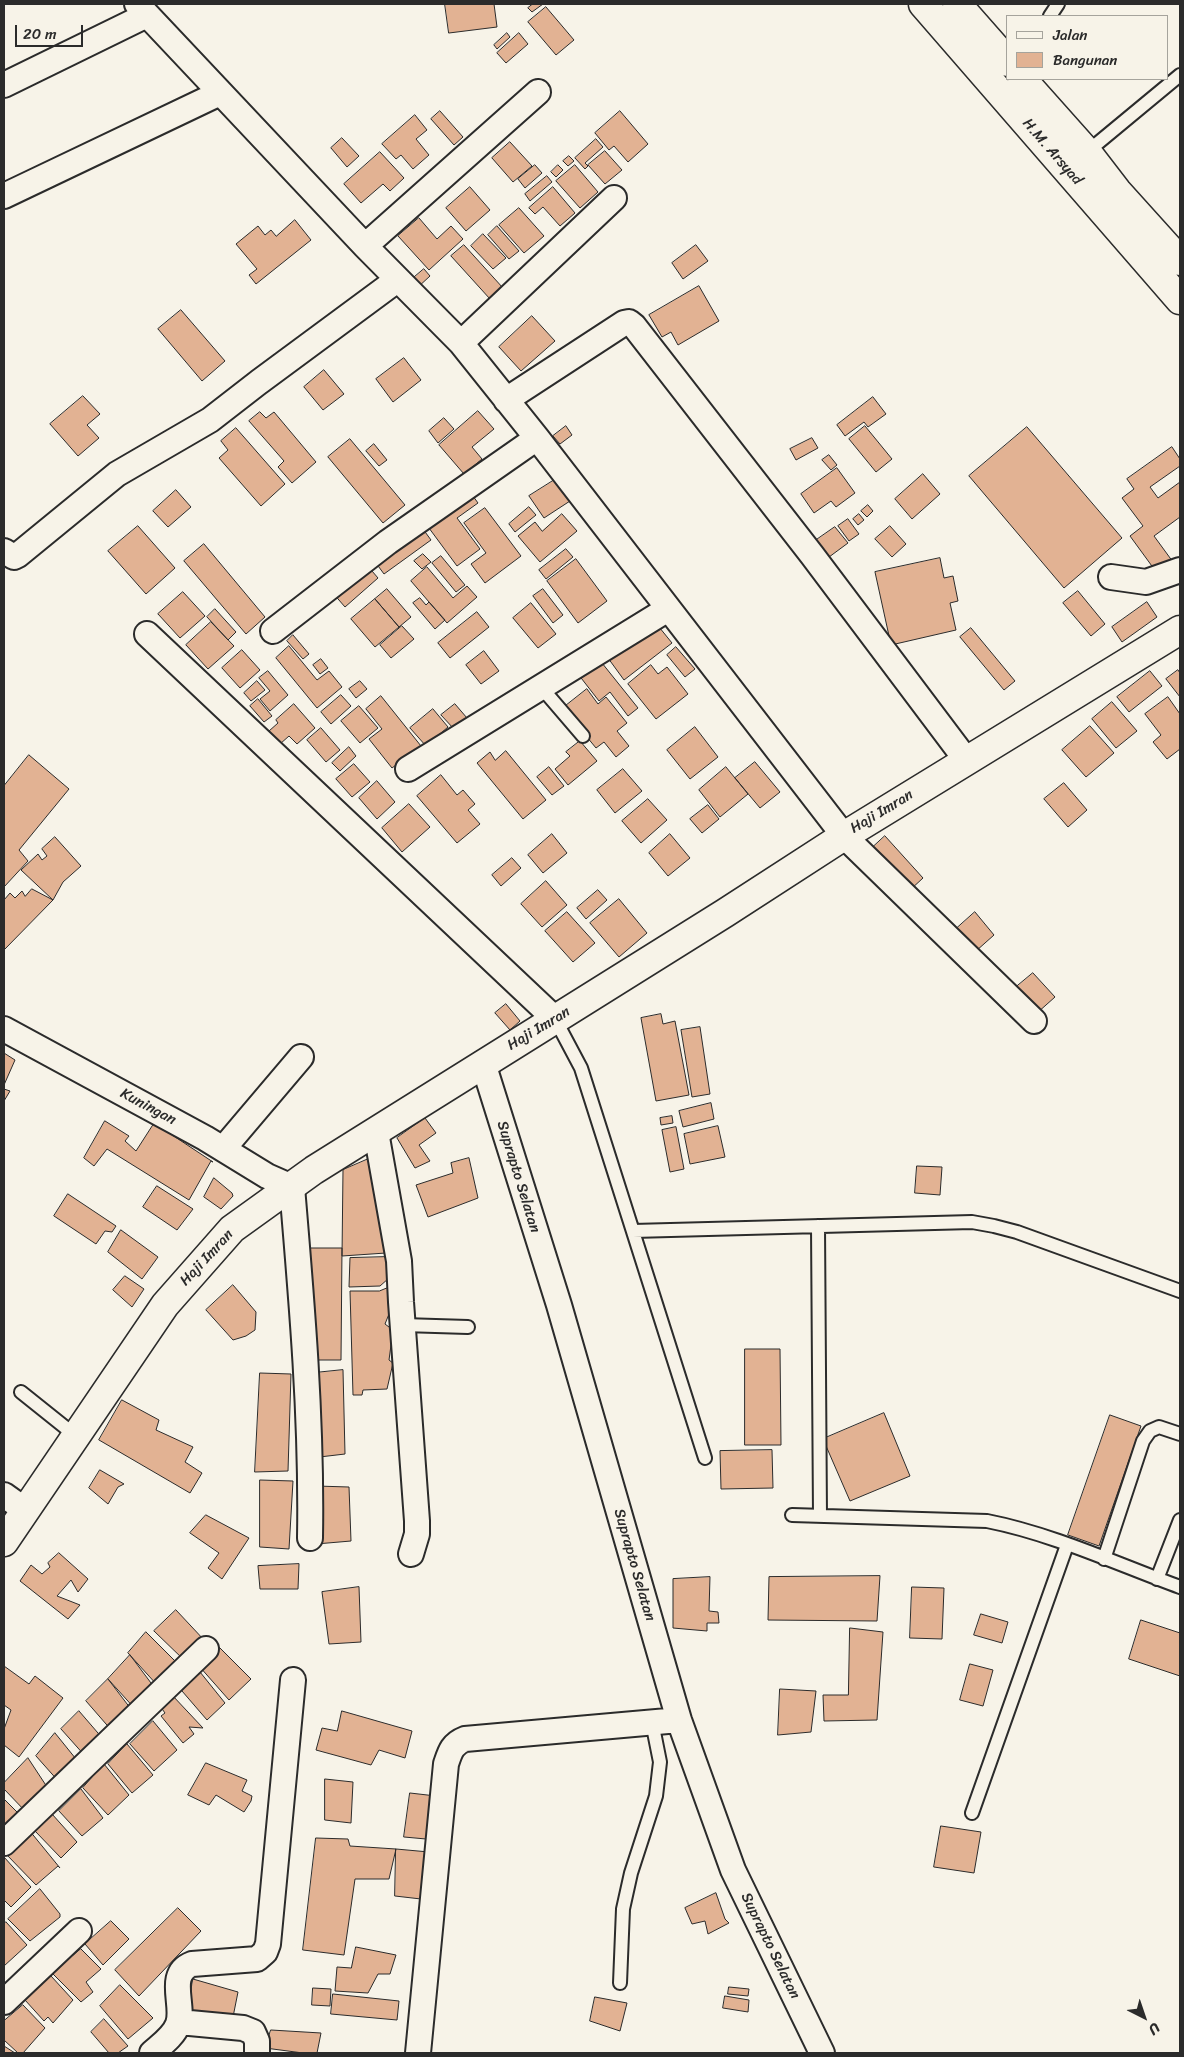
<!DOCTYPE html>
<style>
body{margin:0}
#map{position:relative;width:1184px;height:2057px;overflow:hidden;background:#f7f3e8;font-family:Sriracha,sans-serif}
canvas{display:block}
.frame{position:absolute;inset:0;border:5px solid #2b2b2b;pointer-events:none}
.legend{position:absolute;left:1006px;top:15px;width:162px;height:65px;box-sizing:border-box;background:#f7f3e8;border:1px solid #a5a39c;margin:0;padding:6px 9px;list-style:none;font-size:15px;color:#2b2b2b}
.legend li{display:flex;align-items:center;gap:10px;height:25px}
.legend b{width:25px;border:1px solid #a5a39c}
.north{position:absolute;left:1119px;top:1992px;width:50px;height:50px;-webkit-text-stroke:4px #f7f3e8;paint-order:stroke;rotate:139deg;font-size:14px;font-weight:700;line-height:20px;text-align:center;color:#2b2b2b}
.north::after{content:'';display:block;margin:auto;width:18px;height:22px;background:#2b2b2b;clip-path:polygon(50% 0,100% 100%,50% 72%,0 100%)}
.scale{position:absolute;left:15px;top:25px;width:68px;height:22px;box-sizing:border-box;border:2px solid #2b2b2b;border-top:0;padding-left:6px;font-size:15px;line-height:18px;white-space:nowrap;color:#2b2b2b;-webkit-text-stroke:4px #f7f3e8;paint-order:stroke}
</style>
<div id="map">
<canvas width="1184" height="2057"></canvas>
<div class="frame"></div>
<ul class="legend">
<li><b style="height:6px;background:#f7f3e8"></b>Jalan</li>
<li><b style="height:14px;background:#e2b293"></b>Bangunan</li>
</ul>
<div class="north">U</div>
<div class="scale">20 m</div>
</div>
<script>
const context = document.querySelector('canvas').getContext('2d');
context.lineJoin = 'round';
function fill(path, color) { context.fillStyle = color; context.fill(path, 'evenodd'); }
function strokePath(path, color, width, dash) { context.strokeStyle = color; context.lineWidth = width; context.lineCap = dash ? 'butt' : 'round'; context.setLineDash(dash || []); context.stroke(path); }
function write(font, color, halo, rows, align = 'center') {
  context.font = font + ' Sriracha,sans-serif'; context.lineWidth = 4; context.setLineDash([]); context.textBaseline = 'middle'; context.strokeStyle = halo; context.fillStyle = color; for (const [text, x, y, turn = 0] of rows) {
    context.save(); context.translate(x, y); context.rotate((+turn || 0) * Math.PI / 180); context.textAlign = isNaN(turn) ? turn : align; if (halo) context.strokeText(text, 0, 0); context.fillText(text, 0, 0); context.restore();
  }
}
const building = new Path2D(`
 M445 4H494L497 27 449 33Z
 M533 4H543L532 12 528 8Z
 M546 7 574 40 556 55 528 22Z
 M507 33 510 37 497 49 494 45Z
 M519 33 528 44 506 63 497 53Z
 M440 111 463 137 454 145 431 119Z
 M620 111 648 144 628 162 614 146 609 150 595 133Z
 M415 115 427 130 416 139 429 155 413 169 401 155 396 159 382 144Z
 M342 138 359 156 347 167 331 148Z
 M596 139 603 147 585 163 588 166 585 169 575 158Z
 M510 142 532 166 513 182 492 158Z
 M605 151 622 170 605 184 588 165Z
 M380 152 404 178 390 191 383 184 361 203 344 184Z
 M569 156 574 161 568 166 563 161Z
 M535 165 542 173 525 188 518 179Z
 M558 165 563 170 556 177 551 172Z
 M575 165 598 192 580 208 556 181Z
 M547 176 552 182 530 201 525 194Z
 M470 187 490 210 466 231 446 208Z
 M553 187 575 213 560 226 543 207 535 214 529 208Z
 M519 208 544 236 524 253 499 225Z
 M419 218 437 239 451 226 463 239 429 270 398 236Z
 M295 220 311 240 256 284 249 275 257 269 236 244 258 226 265 235 271 230 276 236Z
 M497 226 519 251 509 259 488 235Z
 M483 234 506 258 493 269 471 246Z
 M464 245 503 288 490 299 451 256Z
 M696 245 708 261 683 279 672 263Z
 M424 269 430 276 417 288 411 280Z
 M699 286 719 321 678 345 671 332 662 337 649 315Z
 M181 310 225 361 202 381 158 329Z
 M532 316 555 341 521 371 499 347Z
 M404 358 421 380 393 402 376 379Z
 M324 370 344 394 323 410 304 387Z
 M83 396 100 414 87 425 99 438 78 456 50 424Z
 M873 397 886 414 868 427 864 422 845 436 837 425Z
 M478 411 494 429 472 447 482 459 464 474 439 445Z
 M260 412 266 418 274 412 316 462 292 483 278 467 284 461 249 421Z
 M444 418 454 429 438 443 429 431Z
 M566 426 572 435 560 444 553 436Z
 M865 426 892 459 876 472 849 439Z
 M1027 427 1122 538 1064 588 969 476Z
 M236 428 285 484 261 506 219 458 228 450 221 441Z
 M812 438 818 448 796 460 790 449Z
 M350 439 405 505 383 523 328 457Z
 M374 444 387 460 379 466 366 451Z
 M1172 447 1180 459V466L1150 487 1158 498 1180 482V517L1154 536 1173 562 1157 573 1130 536 1143 526 1122 498 1134 489 1127 479Z
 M829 455 837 465 831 470 822 460Z
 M837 468 855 493 836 507 831 501 814 513 801 494Z
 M923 474 940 494 912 519 895 499Z
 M556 479 570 501 544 518 529 496Z
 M176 490 191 507 168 527 153 511Z
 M470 492 478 503 457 518 480 549 457 566 426 524Z
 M868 505 873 511 867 517 861 511Z
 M529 507 536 515 515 532 509 524Z
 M485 508 521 556 485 583 471 564 486 553 464 523Z
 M562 514 577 531 540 562 518 536 535 522 542 531Z
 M859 514 864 520 858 525 853 519Z
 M848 519 859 534 849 541 838 526Z
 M420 525 431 540 384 574 373 559Z
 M138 526 175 568 146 594 108 551Z
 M890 526 906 544 892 557 875 539Z
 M835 527 848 543 825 560 812 543Z
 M204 544 265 617 246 634 184 561Z
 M566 549 573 557 546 579 539 570Z
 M423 554 431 562 422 569 414 561Z
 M441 556 465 585 456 592 432 563Z
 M940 558 944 578 953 576 958 601 950 603 956 630 891 645 875 572Z
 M576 559 607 601 578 623 547 581Z
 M366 564 378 578 345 607 332 592Z
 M427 567 453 598 467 586 477 597 447 623 411 581Z
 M387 589 411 617 399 627 375 599Z
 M543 589 563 615 553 623 533 596Z
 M1078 591 1105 624 1091 636 1063 603Z
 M183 592 205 616 180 638 158 614Z
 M420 598 426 605 429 602 445 620 435 629 413 603Z
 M375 599 399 627 375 647 351 619Z
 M1147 602 1157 617 1122 642 1112 627Z
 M531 603 556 634 538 648 513 618Z
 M215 609 236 632 228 640 207 617Z
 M477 612 489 627 450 658 438 643Z
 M211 622 234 646 208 669 186 645Z
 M655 622 672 643 624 680 608 658Z
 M402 626 414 639 391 658 380 645Z
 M971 628 1015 681 1004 690 960 637Z
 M293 635 309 654 303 659 287 641Z
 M289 646 317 680 329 671 342 687 317 708 276 658Z
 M676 647 695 669 685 677 667 655Z
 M242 650 260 670 240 688 222 668Z
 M484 651 499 671 481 684 466 665Z
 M598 658 638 708 628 716 610 692 599 701 578 674Z
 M321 659 328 668 320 674 313 665Z
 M651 665 658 674 667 667 688 694 656 719 628 684Z
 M1178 670 1180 673V697L1166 679Z
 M268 671 288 695 270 711 260 699 270 691 259 678Z
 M1150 671 1162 686 1129 712 1117 697Z
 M257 681 265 690 251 701 244 693Z
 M360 681 367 689 356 698 349 689Z
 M587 689 598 704 606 697 627 723 617 731 629 746 616 757 604 742 596 748 563 708Z
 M341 695 351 706 331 724 321 712Z
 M381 696 421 746 392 768 369 739 382 729 366 709Z
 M1168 697 1180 714V749L1167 759 1153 742 1161 735 1145 714Z
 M258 699 272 716 264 722 250 706Z
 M1112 702 1137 731 1116 748 1092 719Z
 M294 704 315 728 297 744 289 736 280 744 269 731 278 723 276 720Z
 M455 704 467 718 454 729 441 715Z
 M359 706 378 728 360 743 341 721Z
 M433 709 448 727 426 746 410 728Z
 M1090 726 1114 753 1086 777 1062 750Z
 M695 727 718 757 690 779 667 750Z
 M321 728 340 750 326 762 307 740Z
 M580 741 597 761 568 785 555 769 570 756 566 752Z
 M349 747 356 756 340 771 332 763Z
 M506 751 546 800 523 819 477 763 490 752 495 760Z
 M29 755 69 789 19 850 28 861 4 887V786Z
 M755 762 780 792 760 808 735 778Z
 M354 764 370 782 352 797 336 779Z
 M549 767 564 786 552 795 537 777Z
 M726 767 748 794 720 817 699 790Z
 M623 769 642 791 615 813 597 790Z
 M441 775 457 795 463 790 475 804 468 810 480 824 457 843 417 796Z
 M377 781 395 802 377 819 359 798Z
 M1064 783 1087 810 1068 827 1044 799Z
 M648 799 667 820 641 843 622 821Z
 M409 804 430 827 402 852 382 828Z
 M708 805 719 819 702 833 690 819Z
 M552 834 567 853 543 873 528 855Z
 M670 834 690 858 668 876 649 853Z
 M885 836 923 878 910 890 872 848Z
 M55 837 81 866 63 882 53 900 21 870 38 854 42 860 47 856 42 849Z
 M512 858 521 868 501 886 492 875Z
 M546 881 567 905 542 927 521 904Z
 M32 889 53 900 4 950V900L10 893 15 898 22 891 25 896Z
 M598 890 607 900 586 919 577 908Z
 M619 899 647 933 619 957 590 923Z
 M567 912 595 943 573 962 545 931Z
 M975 912 994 935 976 951 956 929Z
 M1033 973 1055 997 1037 1013 1015 988Z
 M506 1004 520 1021 510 1030 495 1013Z
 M661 1014 663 1024 675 1021 689 1095 656 1101 641 1018Z
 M700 1027 710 1094 692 1097 681 1030Z
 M4 1053 15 1060 4 1085Z
 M4 1089 10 1091 4 1101Z
 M711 1103 714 1119 683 1127 679 1111Z
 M672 1116 673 1123 661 1125 660 1118Z
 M425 1118 436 1133 419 1145 430 1161 415 1168 397 1138Z
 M105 1121 129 1136 125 1141 136 1151 154 1123 213 1162 211 1161 189 1200 107 1149 94 1166 84 1158Z
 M718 1126 725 1157 690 1164 684 1134Z
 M676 1127 684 1169 670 1172 662 1130Z
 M373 1157 386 1253 342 1256 343 1170Z
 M469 1158 478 1198 428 1217 416 1185 453 1173 451 1163Z
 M917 1166 942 1167 940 1195 915 1193Z
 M214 1178 232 1193 233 1196 221 1209 204 1197Z
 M157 1186 193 1209 177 1230 143 1207Z
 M68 1194 116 1226 112 1232 105 1231 96 1244 54 1216Z
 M121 1230 158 1257 142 1279 108 1252Z
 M310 1248H342L341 1360H309Z
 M385 1257 389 1266V1278L380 1286 349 1287 350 1258Z
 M125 1276 144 1289 132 1307 113 1290Z
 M233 1285 256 1312 255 1330 246 1336 233 1340 206 1310Z
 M390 1287 388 1296 397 1301 394 1313 389 1314 385 1324 393 1330 389 1360 393 1363 387 1389 363 1390 362 1395H353L350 1291H379Z
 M745 1349H780L781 1445H745Z
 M343 1370 345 1454 311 1458 314 1373Z
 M260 1373 291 1374 288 1471 255 1472Z
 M122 1400 159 1420 156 1430 193 1447 185 1462 202 1473 190 1493 99 1440Z
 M884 1413 910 1476 850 1501 823 1439Z
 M1110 1415 1141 1426 1099 1546 1068 1535Z
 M772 1450 773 1488 721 1489 720 1451Z
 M100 1470 124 1484 118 1487 108 1504 89 1488Z
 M260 1480 293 1481 289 1549 260 1547Z
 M316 1486 349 1487 351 1541 316 1544Z
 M206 1515 249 1538 222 1579 208 1568 219 1553 190 1533Z
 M59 1553 88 1579 78 1592 71 1580 57 1596 80 1605 68 1619 20 1581 31 1565 42 1574 50 1567 48 1563Z
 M299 1564 298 1589H260L258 1566Z
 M880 1576 877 1621 768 1620 769 1577Z
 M710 1577 709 1611 718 1612 719 1623H707V1631L673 1628V1579Z
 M359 1587 361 1642 329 1644 322 1592Z
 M912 1587 944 1588 942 1639 910 1638Z
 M176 1610 205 1641 184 1660 154 1631Z
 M981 1614 1008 1622 1002 1643 974 1635Z
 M1141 1620 1180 1633V1676L1129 1659Z
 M850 1628 883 1632 877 1720 824 1721 823 1695H848Z
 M146 1632 180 1666 158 1686 128 1653Z
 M219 1647 251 1679 229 1700 199 1666Z
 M130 1655 157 1691 136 1710 108 1679Z
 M970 1664 993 1670 983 1706 960 1700Z
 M4 1666 29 1684 35 1676 63 1698 19 1757 4 1745V1729L11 1710 4 1705Z
 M200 1672 225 1703 207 1720 182 1691Z
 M108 1679 134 1713 113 1732 86 1701Z
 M780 1689 816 1691 811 1732 778 1735Z
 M172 1695 203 1728 189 1727 194 1734 183 1743 161 1716 165 1713 160 1706Z
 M79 1711 104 1740 86 1757 61 1729Z
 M342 1711 412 1731 405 1758 379 1750 371 1765 316 1750 322 1728 337 1731Z
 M153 1721 177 1750 154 1771 130 1744Z
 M55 1733 80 1764 60 1783 36 1756Z
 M127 1744 153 1775 132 1793 108 1764Z
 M28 1758 51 1793 27 1813 4 1789V1783Z
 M206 1763 247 1780 242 1791 252 1796 251 1801 244 1812 216 1795 209 1805 188 1795Z
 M104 1764 129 1795 108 1815 83 1788Z
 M325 1779 353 1782 351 1823 325 1820Z
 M81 1789 103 1818 82 1836 59 1811Z
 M410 1793 436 1796 426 1839 404 1837Z
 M4 1799 22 1817 4 1835Z
 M52 1814 77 1842 61 1858 35 1831Z
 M941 1826 981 1832 974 1873 934 1867Z
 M29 1830 60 1868 58 1866 36 1885 6 1854Z
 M316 1838 348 1839 350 1846 396 1849 389 1879H355L344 1955 303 1950Z
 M396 1849 429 1852 421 1899 395 1896Z
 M4 1857 31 1887 11 1907 4 1900Z
 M40 1889 60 1914V1917L30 1941 8 1919Z
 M716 1893 725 1919 729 1923 708 1934 705 1921 692 1924 685 1908Z
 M178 1908 201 1931 139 1996 115 1970Z
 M111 1921 129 1939 103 1965 85 1944Z
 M6 1922 27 1945 4 1966V1924Z
 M356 1947 396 1955 390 1974H378L368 1993 335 1991 337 1967 351 1968Z
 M81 1949 101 1969 86 1982 93 1992 81 2002 52 1973Z
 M51 1976 73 2000 53 2023 48 2017 44 2021 25 2000Z
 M193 1979 238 1992 233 2017 188 2012Z
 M120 1985 153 2018 128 2039 100 2006Z
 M729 1987 749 1989 748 1996 728 1994Z
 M313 1988 331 1989 330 2006 312 2005Z
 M333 1994 399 2001 397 2020 331 2014Z
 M725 1996 749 2000 748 2012 723 2008Z
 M595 1997 627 2003 620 2031 590 2021Z
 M23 2005 45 2028 23 2053H18L4 2040V2021Z
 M104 2019 128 2046 118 2053H109L91 2032Z
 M271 2030 321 2033 317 2053H303L265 2048Z
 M4 2046 15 2053H4Z`);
fill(building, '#e2b293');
strokePath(building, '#2b2b2b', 1);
const service = new Path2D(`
 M1050 16 1058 4
 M1087 152 1180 75
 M541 687 583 736
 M555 1019 581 1068 705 1458
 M818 1226 820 1516
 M633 1231 972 1222 994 1226 1017 1232 1180 1291
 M403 1325 468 1327
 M21 1392 76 1436
 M792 1515 987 1521C1053 1534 1117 1564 1180 1587
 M1104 1559 1143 1441 1150 1431 1159 1427 1180 1434
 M1157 1579 1180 1520
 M972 1813 1067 1545
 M620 1983 623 1909 631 1873 656 1796 660 1762 652 1722`);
const minor = new Path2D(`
 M137 4 365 246 461 343 537 438 844 836 1034 1021
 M4 85 147 15
 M4 196 220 93
 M365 246 538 92
 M461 343 614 198
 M506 400 624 323 629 322 634 326 812 555 967 761
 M4 551 14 557 18 555 117 474 210 420 259 382 397 280
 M1111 577 1146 582 1180 570
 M273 631 388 542 537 438
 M147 634 555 1019
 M408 769 668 609
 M4 1029 205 1138 267 1176 292 1187C302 1304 312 1421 310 1538
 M483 1063 559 1305 679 1720 733 1870 822 2053
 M376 1132 399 1261 401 1302 417 1521V1534L411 1554
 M223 1149 301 1057
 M4 1495 25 1510
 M4 1843 206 1649
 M4 2002 79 1931
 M179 2022 243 2028 253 2032 257 2041V2053
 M152 2053C161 2045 174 2036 178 2024 185 2005 166 1974 192 1964L257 1959 265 1952 268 1944 293 1680
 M418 2053 446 1764C450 1752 452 1744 465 1739L679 1720`);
const tertiary = new Path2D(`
 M923 4 1180 300
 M957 4 1008 62
 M1022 79 1087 152 1117 191 1180 261
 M4 1542 165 1305 232 1229 314 1170 725 913 844 836 1180 630`);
strokePath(service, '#2b2b2b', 16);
strokePath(minor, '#2b2b2b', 28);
strokePath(tertiary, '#2b2b2b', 31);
strokePath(service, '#f7f3e8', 12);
strokePath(minor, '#f7f3e8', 24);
strokePath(tertiary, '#f7f3e8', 28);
write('15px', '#2b2b2b', '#f7f3e8', [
 ["H.M. Arsyad",1052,152,49],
 ["Haji Imran",882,812,-31],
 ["Haji Imran",539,1029,-31],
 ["Kuningan",148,1107,28],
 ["Suprapto Selatan",518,1177,73],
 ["Haji Imran",207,1258,-47],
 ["Suprapto Selatan",634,1565,74],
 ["Suprapto Selatan",770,1946,64]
]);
</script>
